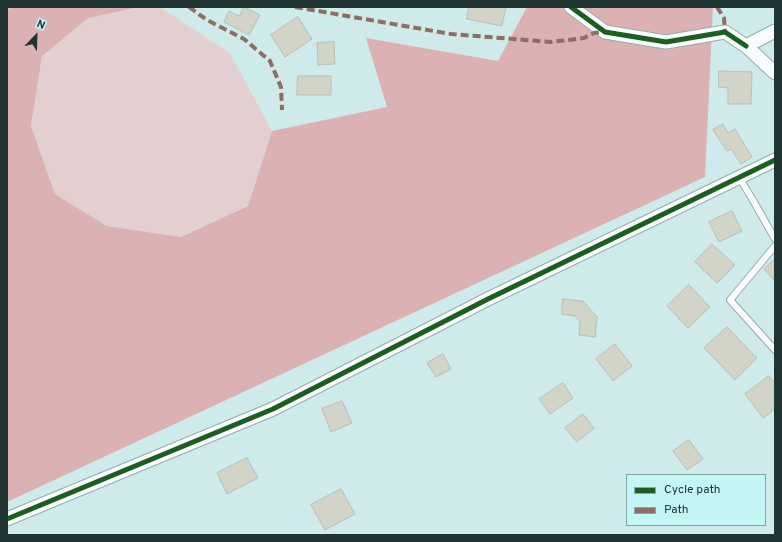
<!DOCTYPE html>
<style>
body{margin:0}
#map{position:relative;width:782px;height:542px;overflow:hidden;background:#ceeaea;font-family:Overpass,sans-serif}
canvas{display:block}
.frame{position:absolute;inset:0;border:8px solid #203434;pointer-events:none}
.legend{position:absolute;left:626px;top:474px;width:140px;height:52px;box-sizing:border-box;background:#c3f5f5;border:1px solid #82a8a8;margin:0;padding:5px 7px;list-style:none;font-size:12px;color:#203434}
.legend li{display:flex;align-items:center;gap:8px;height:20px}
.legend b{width:20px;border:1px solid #82a8a8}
.north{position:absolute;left:16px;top:16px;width:40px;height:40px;-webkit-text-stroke:3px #c3f5f5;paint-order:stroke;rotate:23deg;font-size:11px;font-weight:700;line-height:16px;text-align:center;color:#203434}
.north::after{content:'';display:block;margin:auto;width:14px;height:18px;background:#203434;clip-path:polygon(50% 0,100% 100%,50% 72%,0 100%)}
</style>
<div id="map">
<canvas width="782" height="542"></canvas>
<div class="frame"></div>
<ul class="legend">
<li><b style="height:5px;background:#1b5e20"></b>Cycle path</li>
<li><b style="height:5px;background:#8d6e63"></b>Path</li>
</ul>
<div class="north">N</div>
</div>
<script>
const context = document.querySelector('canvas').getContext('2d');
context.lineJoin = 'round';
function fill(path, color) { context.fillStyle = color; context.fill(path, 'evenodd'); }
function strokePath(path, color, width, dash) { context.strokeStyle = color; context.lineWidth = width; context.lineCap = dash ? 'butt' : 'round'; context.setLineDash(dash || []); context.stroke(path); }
fill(new Path2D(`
 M139 7H160L230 53 272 131 248 206 181 237 107 226 55 194 31 126 42 56 88 18Z`), '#e3cfd0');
fill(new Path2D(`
 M15 7H139L88 18 42 56 31 126 55 194 107 226 181 237 248 206 272 131 387 107 366 38 498 61 527 7H713L705 177 7 502V9Z`), '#dcb1b4');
const building = new Path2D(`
 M244 7 260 15 249 35 224 22 229 11 239 16Z
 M469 7H506L502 26 467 19Z
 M298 17 312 39 285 57 271 35Z
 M334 42 335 64 318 65 317 43Z
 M719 71 752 72 751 104H728V88L719 87Z
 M298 76H331V95H297Z
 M723 124 728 133 735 129 752 157 741 164 731 149 727 151 713 130Z
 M732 211 742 231 719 242 709 222Z
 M712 244 735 265 717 283 695 262Z
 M775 259V281L764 269Z
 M689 285 710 307 688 328 667 306Z
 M563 299 583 301 597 317 595 337 579 335 580 322 575 316 562 314Z
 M727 327 757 358 735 380 704 348Z
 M615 344 632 366 613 381 596 359Z
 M443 354 451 369 436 377 427 363Z
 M769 376 775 384V409L763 418 745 394Z
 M563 383 573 398 550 414 539 399Z
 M342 401 352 423 331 432 322 409Z
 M583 414 594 428 577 442 565 428Z
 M689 440 703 459 687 470 673 451Z
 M247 458 258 478 227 494 217 473Z
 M341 489 355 514 325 530 311 505Z`);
fill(building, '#d1d4c7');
strokePath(building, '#b7bfba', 1);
const service = new Path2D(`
 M739 177 754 202 775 239
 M775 246 730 300 775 350`);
const minor = new Path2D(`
 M571 7 605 32 666 42 725 32 746 46
 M775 31 746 46 775 73
 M7 519 273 409 488 299 775 160`);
strokePath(service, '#97acac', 8);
strokePath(minor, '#97acac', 15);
strokePath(service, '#f8fcfc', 6);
strokePath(minor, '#f8fcfc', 13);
strokePath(new Path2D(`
 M189 7 207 20 244 39 270 61 281 87 282 110
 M295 7 451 34 551 42 584 38 594 33 605 32
 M717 7 724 18 725 32`), '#8d6e63', 4, [8, 4]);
strokePath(new Path2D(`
 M571 7 605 32 666 42 725 32 746 46
 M7 519 273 409 488 299 775 160`), '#1b5e20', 5);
</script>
